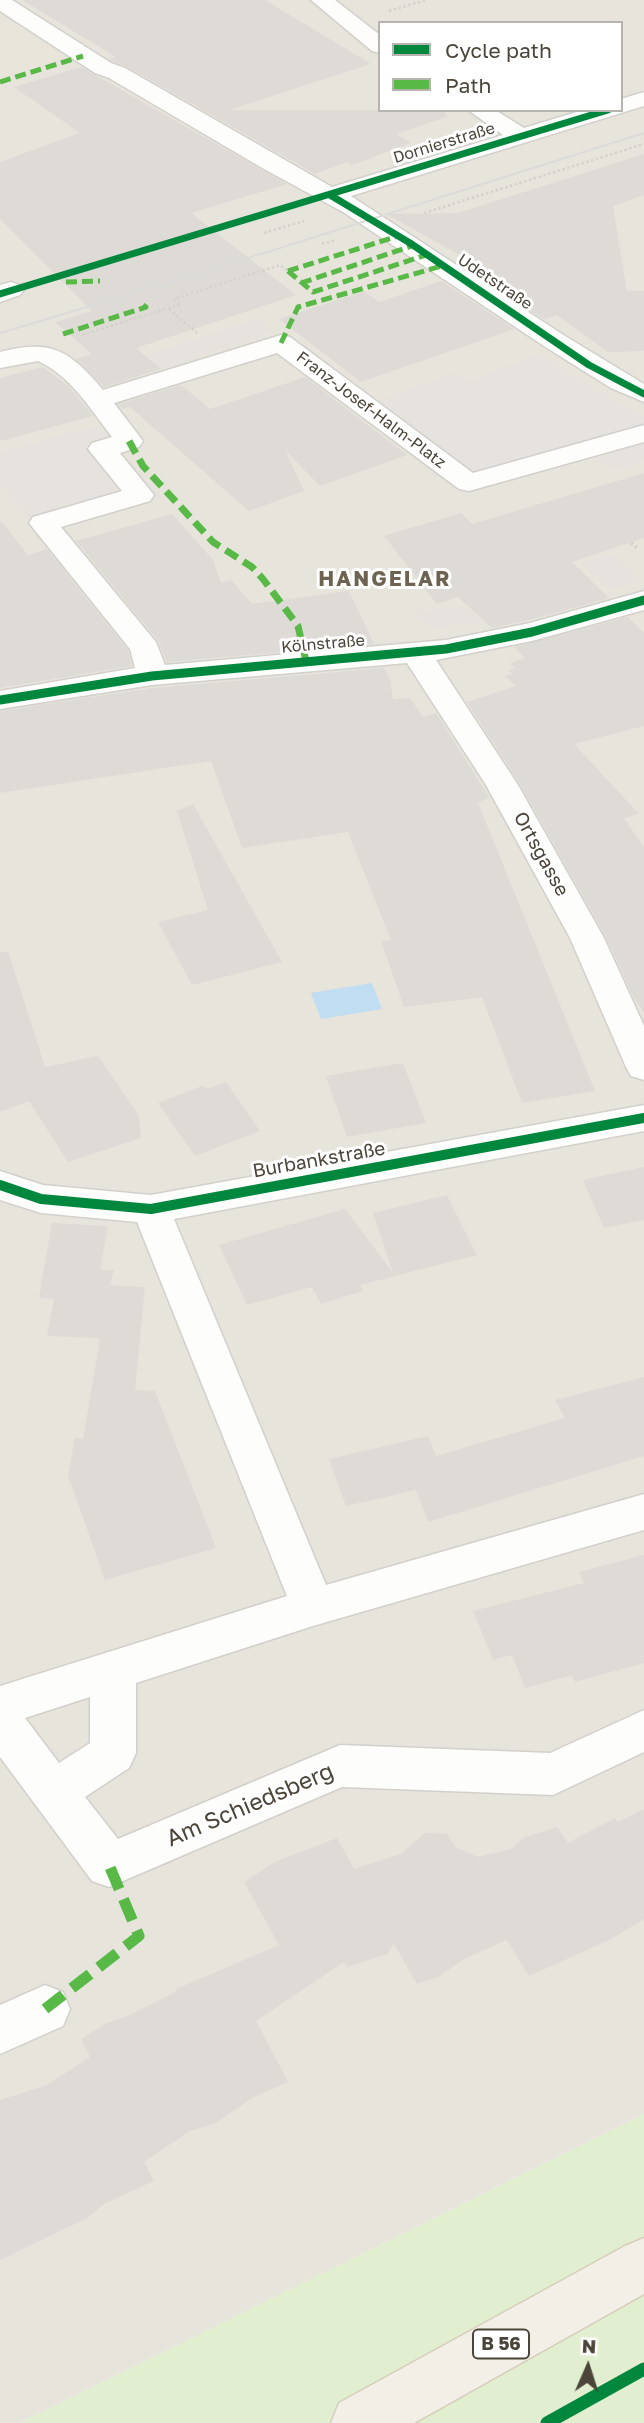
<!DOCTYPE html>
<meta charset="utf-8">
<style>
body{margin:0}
#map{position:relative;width:644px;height:2423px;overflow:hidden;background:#f4f2ee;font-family:"Golos Text",sans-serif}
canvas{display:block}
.legend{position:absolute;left:378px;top:21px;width:245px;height:91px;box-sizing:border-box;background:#fff;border:2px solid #b7b4b0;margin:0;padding:9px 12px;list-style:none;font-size:21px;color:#4b4439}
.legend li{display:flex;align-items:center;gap:14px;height:35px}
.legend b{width:35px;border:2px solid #b7b4b0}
.north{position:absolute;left:553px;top:2332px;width:70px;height:70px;-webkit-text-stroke:5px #fff;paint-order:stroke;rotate:3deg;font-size:19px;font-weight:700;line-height:28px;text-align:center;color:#4b4439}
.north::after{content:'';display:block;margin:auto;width:24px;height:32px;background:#4b4439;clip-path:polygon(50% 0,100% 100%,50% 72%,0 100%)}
</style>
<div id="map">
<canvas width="644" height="2423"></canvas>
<ul class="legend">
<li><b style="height:9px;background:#00873e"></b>Cycle path</li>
<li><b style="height:9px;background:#58b947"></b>Path</li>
</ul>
<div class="north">N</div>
</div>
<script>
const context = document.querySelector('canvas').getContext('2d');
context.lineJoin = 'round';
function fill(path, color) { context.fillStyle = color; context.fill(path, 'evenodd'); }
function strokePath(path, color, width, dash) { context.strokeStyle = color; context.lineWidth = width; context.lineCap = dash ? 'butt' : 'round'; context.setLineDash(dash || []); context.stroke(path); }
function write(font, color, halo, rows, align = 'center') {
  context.font = font + ' "Golos Text",sans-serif'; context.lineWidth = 6; context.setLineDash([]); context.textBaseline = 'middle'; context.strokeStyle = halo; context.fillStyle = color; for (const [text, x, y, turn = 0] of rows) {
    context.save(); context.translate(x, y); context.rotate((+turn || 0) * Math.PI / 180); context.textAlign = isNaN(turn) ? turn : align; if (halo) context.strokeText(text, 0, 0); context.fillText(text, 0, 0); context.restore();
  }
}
fill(new Path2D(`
 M0 0H644V2114L20 2423H0ZM380 23H621V110H380Z`), '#e7e4dc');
fill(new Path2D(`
 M0 21 13 26 65 58 0 78Z`), '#eae5da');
fill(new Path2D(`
 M644 2114V2423H20Z`), '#e1eecf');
fill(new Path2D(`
 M258 319 274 332 117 383 102 369Z
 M538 355 644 417V461L614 471 579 448 478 478 378 401 456 372 468 381Z
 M97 426 161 498 40 533 0 483V452Z
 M611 554 639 580 610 589 582 563Z
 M457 605 486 621 435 629 411 616 422 608 429 612 441 607 448 610Z`), '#e6e3df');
fill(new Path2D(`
 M372 983 382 1009 321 1019 311 993Z`), '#c0ddf1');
fill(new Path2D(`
 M22 0H265L371 64 229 110H445L446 117 396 134 411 143 352 165 348 162 315 174 126 66 112 61 109 59 116 57Z
 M81 67 287 184 191 213 296 295 136 348 161 369 104 387 76 359 92 354 55 322 92 311 0 219V162L80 133 14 87Z
 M644 154V195L613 206 627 291H644V351L608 352 557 315 544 319 470 271 481 267 386 214 458 213Z
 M441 281 514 329 361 382 279 319 364 291 379 302Z
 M43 367 68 386 93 416 0 441V378Z
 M305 377 407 455 320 486 285 450 304 491 249 511 130 407 122 409 118 404 181 385 210 409Z
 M644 473V538L572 562 609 598 529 620 492 628 458 597 437 604 384 536 461 513 472 524Z
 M172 514 213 560 221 583 231 580 252 604 349 591 374 644 167 662 158 640 76 541Z
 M0 520 28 555 47 549 128 650 132 666 0 688Z
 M628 617 644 633V726L574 744 639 814 624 818 644 847V1013L634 998 606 937 520 784 467 702 516 686 505 676 513 674 508 670 515 668 510 663 525 658 514 647Z
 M384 668 390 680 393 699 410 698 423 717 436 713 489 797 478 803 595 1091 522 1103 482 997 404 1007 381 941 391 940 348 832 242 848 211 761 0 793V711L152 688Z
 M193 804 282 962 192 985 158 922 208 910 177 811Z
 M8 951 45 1067 98 1056 139 1116 141 1138 68 1162 29 1101 0 1112V953Z
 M403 1063 426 1123 347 1137 326 1076Z
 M226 1082 260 1131 195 1156 158 1103 202 1086 208 1089Z
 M644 1167V1220L604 1228 583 1180Z
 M447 1195 477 1255 360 1285 363 1291 321 1304 312 1287 247 1305 219 1245 345 1209 393 1273 373 1213Z
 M52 1223 108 1226 100 1270H114L110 1285 145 1287 135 1390 155 1391 216 1548 105 1580 68 1475 75 1438 83 1439 100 1338 47 1336 54 1299 39 1298Z
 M644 1377V1456L428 1522 416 1490 346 1506 329 1459 428 1436 436 1456 565 1418 555 1400Z
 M644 1555V1663L575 1682 572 1675 525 1688 512 1655 493 1660 473 1611 584 1583 579 1572Z
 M644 1809V1919L611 1939 529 1976 507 1940 464 1959 438 1977 417 1984 394 1944 387 1954 347 1967 344 1962 256 2021 288 2082 252 2098 216 2123 190 2131 144 2162 154 2181 104 2204 87 2218 0 2260V2100L47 2085 90 2057 81 2039 107 2023 132 2014 177 1991 176 1989 279 1945 244 1882 275 1862 337 1838 354 1869 401 1854 425 1833 447 1834 455 1847 478 1857 511 1849 523 1838 557 1827 568 1843 615 1818 618 1822Z`), '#dedbd6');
const minor = new Path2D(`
 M0 0H12L111 63 125 68 332 187 503 135 468 110H495L524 128 583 110H621V99L644 92V106L351 196 565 336 644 384V402L611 388 547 348 343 212 264 169 109 78 95 73 0 11Z
 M311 0H335L380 35V53L372 51Z
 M11 282 20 285 24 290 20 295 0 302V285Z
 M281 335 290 337 473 473 644 425V442L469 491 459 489 277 353 114 403 143 441 139 447 120 453 154 495 150 501 61 527 156 642 165 665 446 640 530 623 644 591V610L532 641 436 660 518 785 604 938 644 1026V1080L631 1076 626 1067 570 938 486 785 407 663 152 685 0 709V691L135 668 130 649 29 523 33 517 122 491 88 449 92 443 112 437C92 411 70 375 38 361L0 368V352C52 339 69 350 103 390Z
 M644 1105V1131L174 1219 326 1585 644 1494V1530L313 1626 136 1683V1753L129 1768 85 1797 118 1839 340 1745 550 1753 644 1710V1752L553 1795 342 1787 109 1887 92 1881 0 1757V1686L287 1596 137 1222 41 1213 0 1200V1171L43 1185 151 1195ZM90 1697V1743L59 1763 25 1718Z
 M45 1985 63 1992 70 2009 63 2026 0 2054V2005Z`);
const major = new Path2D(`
 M644 2238V2294L414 2423H331L339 2403 625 2246Z`);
strokePath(minor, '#d2d0cb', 3);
strokePath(major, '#d6cebb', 3);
strokePath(new Path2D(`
 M389 11 426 0
 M424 213 644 144
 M264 233 304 221
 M322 244 336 240
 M169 309 197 333
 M82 335 181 304 174 299 280 265 288 271`), '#d3d2cc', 2.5, [2.5, 2.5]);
strokePath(new Path2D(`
 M631 543 639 549`), '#d3d2cc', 3.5, [2.5, 2.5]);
fill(minor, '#fdfdfc');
fill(major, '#f2efe6');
strokePath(new Path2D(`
 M0 333 185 278 644 133`), '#dbdbda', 2);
strokePath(new Path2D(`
 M0 82 83 56
 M288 271 313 292 426 255
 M288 271 398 236
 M66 282 100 281
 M301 283 412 246
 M63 334 146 307 143 305
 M281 343 298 307 442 266`), '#58b947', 5, [11, 5]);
strokePath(new Path2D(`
 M129 441 143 466 213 542 252 567 263 579 298 626 306 661`), '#58b947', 7, [14, 7]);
strokePath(new Path2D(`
 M45 2009 139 1936 109 1865`), '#58b947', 11, [23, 11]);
strokePath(new Path2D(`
 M330 195 410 243 589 365 644 394
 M0 294 608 110`), '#00873e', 7);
strokePath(new Path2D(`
 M0 700 152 676 446 649 532 632 644 600`), '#00873e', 9);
strokePath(new Path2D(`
 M0 1185 41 1199 151 1209 644 1118`), '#00873e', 10);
strokePath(new Path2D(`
 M547 2423 644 2369`), '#00873e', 13);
write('16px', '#4b4439', '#fff', [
 ["Dornierstraße",444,143,-17],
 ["Udetstraße",495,282,34],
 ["Franz-Josef-Halm-Platz",371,410,37],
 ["Kölnstraße",323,644,-5]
]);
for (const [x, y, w] of [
 [501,2344,56]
]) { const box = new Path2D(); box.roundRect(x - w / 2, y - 14.5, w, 29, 5); context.fillStyle = '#fff'; context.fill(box); strokePath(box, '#4b4439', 2); }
write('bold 18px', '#4b4439', null, [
 ["B 56",501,2344]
]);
write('19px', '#4b4439', '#fff', [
 ["Ortsgasse",541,854,61],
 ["Burbankstraße",319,1160,-10]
]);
context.letterSpacing = '2px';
write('bold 21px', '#6e6250', '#fff', [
 ["HANGELAR",385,579]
]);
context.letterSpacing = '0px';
write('23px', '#4b4439', '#fff', [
 ["Am Schiedsberg",250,1805,-23]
]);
</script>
